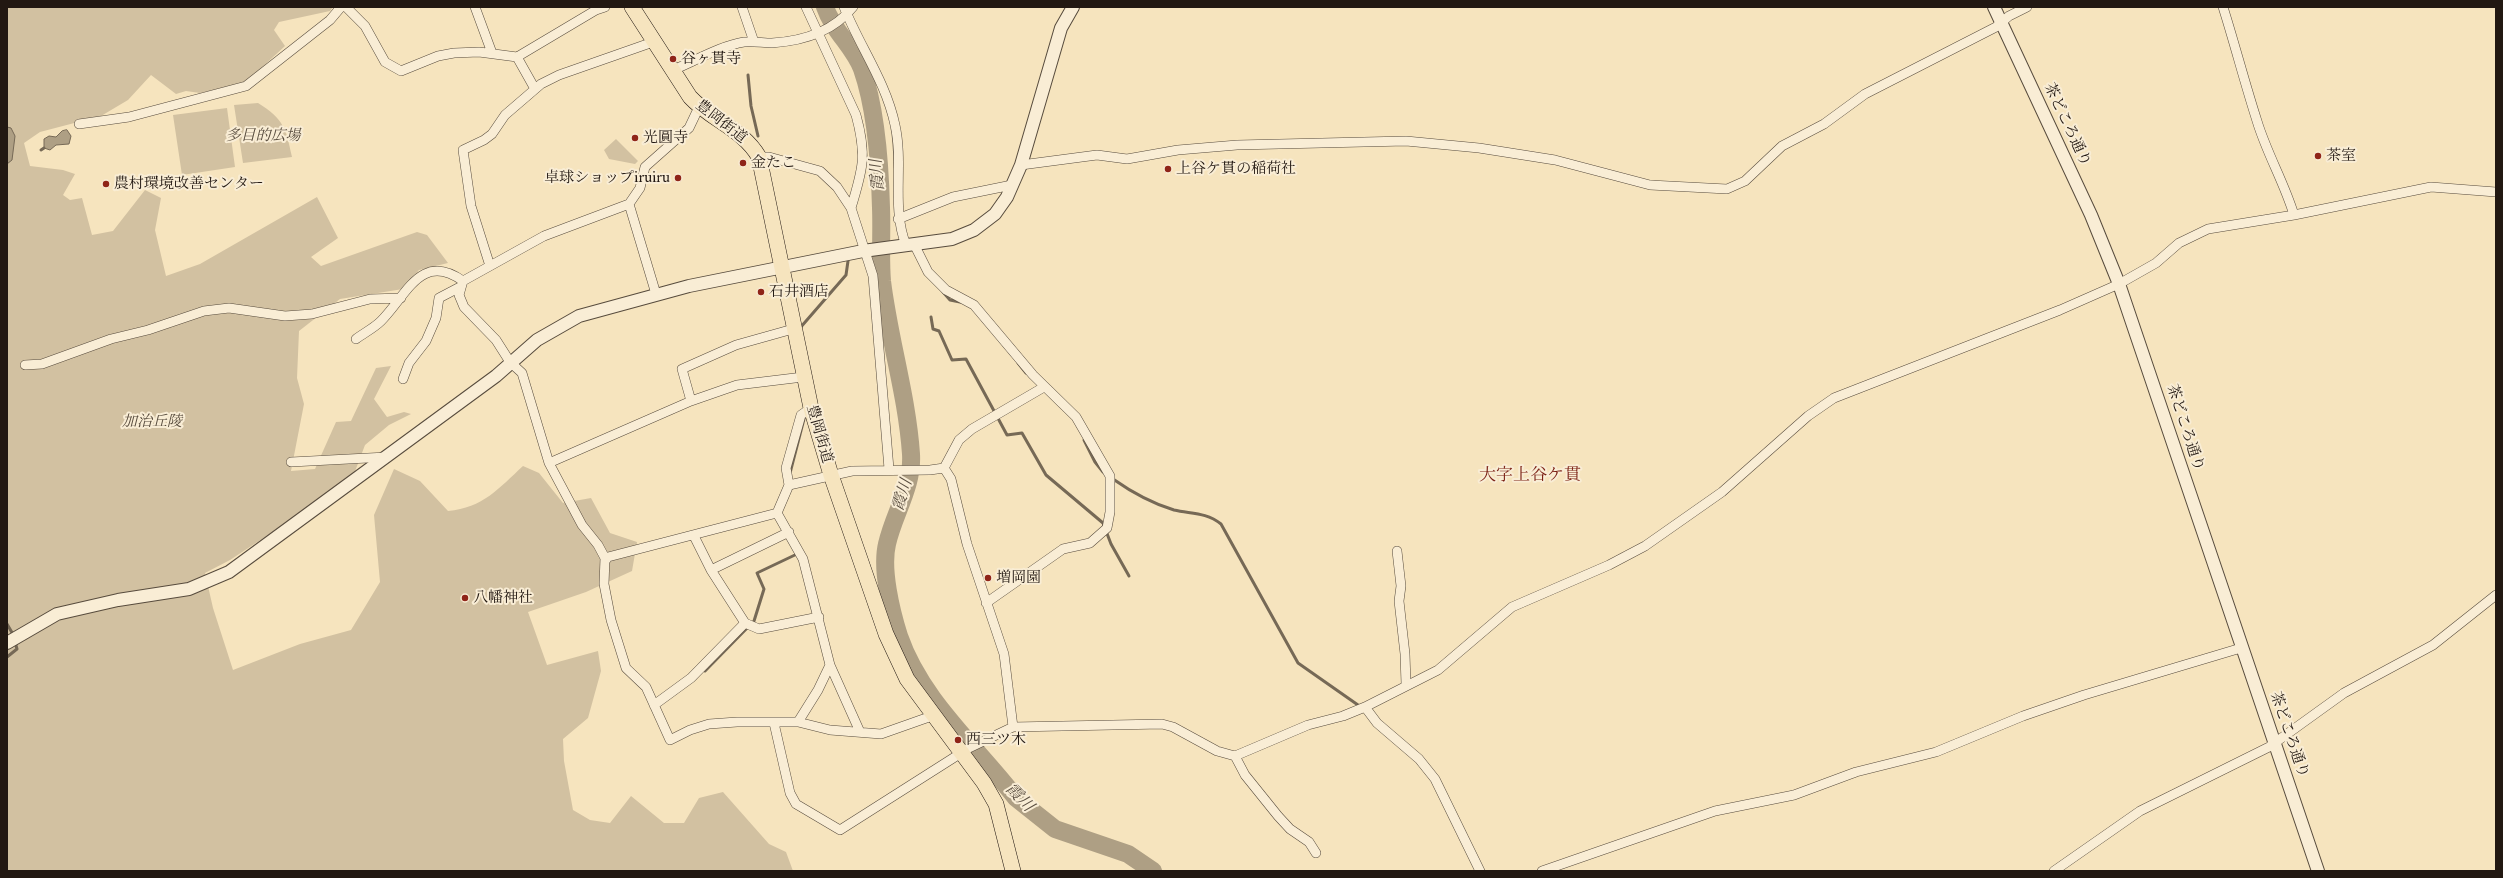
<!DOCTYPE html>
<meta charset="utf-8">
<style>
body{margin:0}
#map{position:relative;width:2503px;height:878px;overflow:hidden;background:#f6e4be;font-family:"IM FELL Great Primer",serif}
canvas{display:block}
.frame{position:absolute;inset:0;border:8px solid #221812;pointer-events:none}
</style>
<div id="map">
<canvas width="2503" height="878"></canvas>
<div class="frame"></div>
</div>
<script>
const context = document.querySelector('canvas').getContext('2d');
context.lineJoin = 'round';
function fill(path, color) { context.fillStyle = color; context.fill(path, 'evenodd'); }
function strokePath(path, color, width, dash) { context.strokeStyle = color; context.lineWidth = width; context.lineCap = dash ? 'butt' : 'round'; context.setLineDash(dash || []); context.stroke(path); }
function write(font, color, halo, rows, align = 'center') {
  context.font = font + ' "IM FELL Great Primer","Noto Serif JP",serif'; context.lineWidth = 4; context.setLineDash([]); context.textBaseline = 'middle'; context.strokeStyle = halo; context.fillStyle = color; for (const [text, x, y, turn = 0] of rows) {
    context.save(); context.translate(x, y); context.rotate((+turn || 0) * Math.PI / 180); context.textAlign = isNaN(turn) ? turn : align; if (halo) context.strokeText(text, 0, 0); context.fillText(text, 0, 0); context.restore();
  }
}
fill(new Path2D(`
 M7 7H333L330 11 279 22 274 30 285 46 245 83 200 93 186 91 176 94 151 75 128 100 101 116 40 132 24 143 30 166 63 170 75 174 63 195 70 200 82 198 92 235 113 231 145 190 161 198 155 230 166 276 200 264 317 197 338 238 311 257 321 266 417 232 427 235 448 263 419 270 403 289 340 299 299 331 297 378 304 404 291 471 315 469 336 422 351 421 376 368 391 366 374 399 387 417 404 412 411 414 389 425 365 445 354 474 309 508 230 560 205 573 213 608 233 670 300 644 351 630 380 582 374 515 394 469 420 481 448 511C483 508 499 488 523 466L539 473 563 503 591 498 610 533 637 542 632 571 586 592 528 612 547 665 598 651 601 671 588 718 563 739 564 761 573 810 590 820 610 823 631 796 664 823H684L699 798 723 792 769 844 786 852 793 871H7Z
 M258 103C284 119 286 129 292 157L243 163 234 105Z
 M227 108 235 167 182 175 173 115Z
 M616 139 638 161 635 164 609 159 604 150Z`), '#d2c1a1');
const water = new Path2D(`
 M7 127 11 128 15 136 12 160 7 164Z
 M67 130 71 136 69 144 56 145 50 150 44 148V139L49 136 56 137 62 131Z`);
fill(water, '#ae9f84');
strokePath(water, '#766956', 1);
strokePath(new Path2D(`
 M748 75 751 106 758 136
 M41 150 44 148
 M943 292 950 300 960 302
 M931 317 933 329 939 331 952 360 966 359 1007 435 1022 433 1046 475 1103 523 1111 544 1129 576
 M800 328 846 275 848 261
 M1018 363 1026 373
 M1084 440 1095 462 1103 472
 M790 473 805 415
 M1113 479C1130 491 1154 504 1174 510 1191 514 1206 512 1221 524L1298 663 1358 705
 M7 624 14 636
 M7 657 17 649 15 642
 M705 671 754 621 764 589 757 573 797 554`), '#766956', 3);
strokePath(new Path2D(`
 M825 7C833 31 854 47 862 69 876 109 880 166 881 208 882 232 880 257 882 281 889 339 907 395 911 454 913 487 894 513 887 544 881 569 891 611 899 636 921 700 976 746 1016 798L1055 829 1128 854 1153 871`), '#ae9f84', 18);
const minor = new Path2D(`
 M346 7 365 26 385 62 401 71 438 56 454 53 479 52 517 57 596 10 605 7
 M475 7 492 53
 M742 7 754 42
 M806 7 856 115C867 155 863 169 851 208
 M844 7C860 47 886 82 895 125 904 165 891 207 906 245
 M2223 7C2235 45 2245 84 2257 121 2267 154 2284 182 2294 215
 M517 57 535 89
 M673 70C695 61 720 46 744 42 753 41 763 43 772 43 803 41 833 32 853 7
 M699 107 689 128 645 167 640 188 629 204 544 236 463 281 459 295 464 307 496 340 510 362 522 373 549 463 582 525 598 545 605 558 604 584 611 620 626 668 646 687 670 740 690 730 709 724 737 722H798L830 730 881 734 932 716
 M79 124 129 117 246 86 330 20 341 7
 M759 157H769L820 171 837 187 851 208 873 276 889 469
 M1021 165 1097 155 1127 159 1178 150 1237 145 1406 141 1479 148 1555 160 1650 185 1727 189 1745 181 1782 146 1824 124 1865 94 1996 27 2009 16 2027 7
 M629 204 656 294
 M898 219 953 197 1012 185
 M914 244 928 272 946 290 974 305 1033 375 1076 417 1110 476V512L1107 528 1090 543 1063 549 986 603
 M490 266 471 206 463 150 484 140 492 134 505 115 541 84 559 75 656 41
 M356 339C364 333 374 328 381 321 407 295 421 251 463 281
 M25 365 42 364 111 339 148 330 204 311 229 308 285 316 312 314 370 299 401 298
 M403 379 409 363 426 341 436 318 439 298 460 287
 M691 401 682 369 736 345 793 329
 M291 462 387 457
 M549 463 691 401 737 385 803 377
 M944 468 951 479 967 544 1004 654 1013 727
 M944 468 959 440 972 429 1044 387
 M789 485 852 471 930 470 944 468
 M777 513 803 559 830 665 818 690 798 722
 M777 513 789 485 786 468 801 415 811 408
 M694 536 711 570 745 623 759 629 819 617
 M1397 551 1401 586 1399 601 1405 654 1406 684
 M605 561 608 557 777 513
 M711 570 789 532
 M830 665 860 732
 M654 705 691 678 745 623
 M1365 707 1377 723 1419 759 1435 779 1480 871
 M774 723 790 793 796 804 840 830 969 748 1013 727 1162 724 1173 727 1217 751 1235 756 1308 725 1343 716 1365 707 1438 670 1512 607 1609 565 1645 546 1722 492 1808 416 1834 398 2060 310 2119 284 2156 263 2179 243 2208 229 2294 215 2431 187 2496 192
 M1235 756 1245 775 1278 816 1290 829 1309 842 1316 853
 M1542 871 1715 811 1794 795 1856 772 1936 752 2023 716 2084 695 2241 648
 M2054 871 2140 811 2269 747 2344 693 2433 645 2496 595`);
const tertiary = new Path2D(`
 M1994 7 2091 215 2119 284 2318 871
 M7 643 57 614 118 600 189 589 229 572 496 376 537 340 579 316 689 286 863 251 952 239 974 230 995 214 1007 197 1021 165 1061 28 1073 7`);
const primary = new Path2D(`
 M632 7 690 97C711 120 743 129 759 157L811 408 831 475 886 634 907 679 984 783 996 804 1013 871`);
strokePath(minor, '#574b3d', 10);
strokePath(tertiary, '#574b3d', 14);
strokePath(primary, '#221812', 16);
strokePath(minor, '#f9edd5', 9);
strokePath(tertiary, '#f9edd5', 12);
strokePath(primary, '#f6e4be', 15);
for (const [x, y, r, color] of [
 [673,59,4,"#8f2418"],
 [635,138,4,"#8f2418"],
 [2318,156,4,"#8f2418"],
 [743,163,4,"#8f2418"],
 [1168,169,4,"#8f2418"],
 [678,178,4,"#8f2418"],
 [106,184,4,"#8f2418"],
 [761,292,4,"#8f2418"],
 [988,578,4,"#8f2418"],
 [465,598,4,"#8f2418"],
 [958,740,4,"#8f2418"]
]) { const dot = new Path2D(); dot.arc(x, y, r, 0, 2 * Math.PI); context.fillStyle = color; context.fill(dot); strokePath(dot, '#f9edd5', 1.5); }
write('15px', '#221812', '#f9edd5', [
 ["谷ヶ貫寺",681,59],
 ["光圓寺",643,138],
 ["茶室",2326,156],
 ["金たこ",751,163],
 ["上谷ケ貫の稲荷社",1176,169],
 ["卓球ショップiruiru",670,178,"right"],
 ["農村環境改善センター",114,184],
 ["石井酒店",769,292],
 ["増岡園",996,578],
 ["八幡神社",473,598],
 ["西三ツ木",966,740]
], 'left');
write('15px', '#221812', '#f9edd5', [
 ["豊岡街道",721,122,38],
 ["茶どころ通り",2067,125,65],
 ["茶どころ通り",2185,428,72],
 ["豊岡街道",819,434,74],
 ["茶どころ通り",2289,735,71]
]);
write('italic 15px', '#574b3d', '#f9edd5', [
 ["多目的広場",263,136],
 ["加治丘陵",152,422]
]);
write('italic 16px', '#5a4e40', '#f9edd5', [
 ["霞川",878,175,-95],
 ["霞川",903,495,-73],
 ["霞川",1019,798,46]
]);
write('17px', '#7a1f14', '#f9edd5', [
 ["大字上谷ケ貫",1530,476]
]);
</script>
